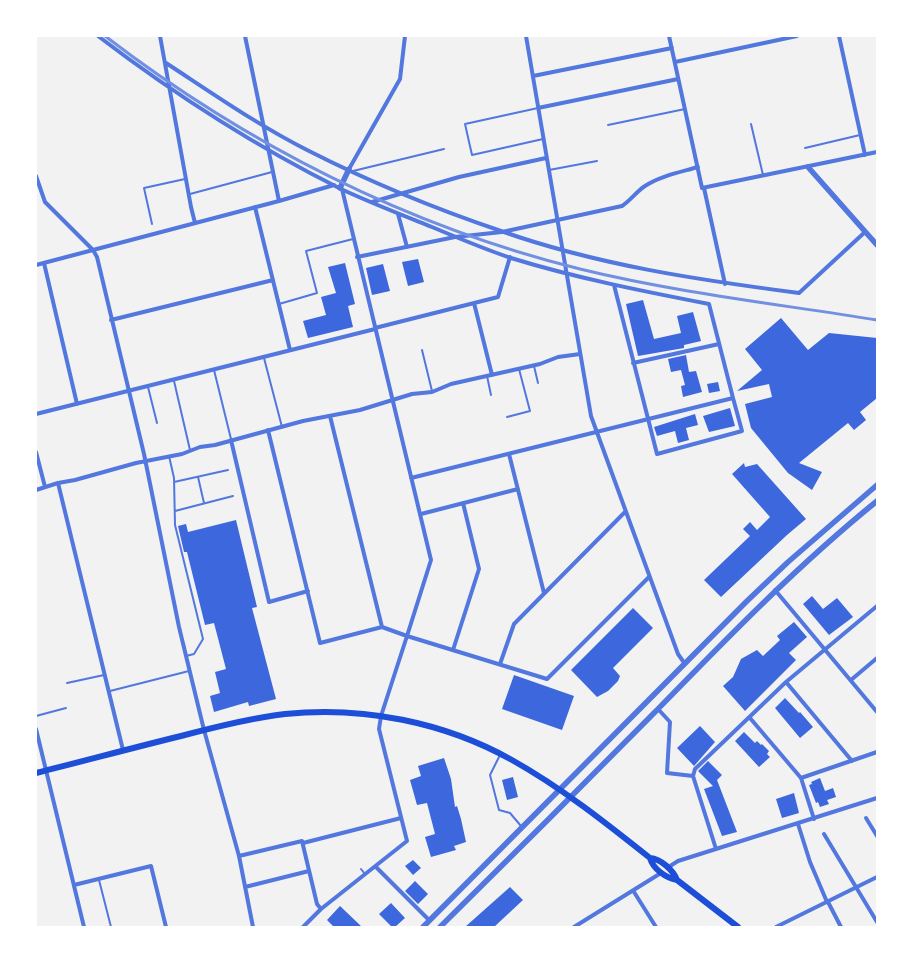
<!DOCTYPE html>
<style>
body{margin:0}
#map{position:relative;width:913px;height:963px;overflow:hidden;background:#f2f2f2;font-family:Cabin,sans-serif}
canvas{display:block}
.frame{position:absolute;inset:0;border:37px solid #fff;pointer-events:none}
</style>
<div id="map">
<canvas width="913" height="963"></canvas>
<div class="frame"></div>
</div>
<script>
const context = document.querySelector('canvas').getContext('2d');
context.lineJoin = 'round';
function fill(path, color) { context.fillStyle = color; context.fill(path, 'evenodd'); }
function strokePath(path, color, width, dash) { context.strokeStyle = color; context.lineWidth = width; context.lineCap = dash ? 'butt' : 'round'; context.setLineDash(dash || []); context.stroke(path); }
fill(new Path2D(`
 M418 259 424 282 408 286 402 262Z
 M345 263 355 304 348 306 353 327 308 338 303 321 326 315 321 297 336 293 328 267Z
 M383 264 390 291 372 295 366 268Z
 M643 300 654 339 681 333 677 316 693 312 701 341 684 345V348L638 356 626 304Z
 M781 318 808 350 829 333 877 338V398L860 412 866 420 854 430 848 423 799 463 822 472 812 490 788 473 751 428 745 404 772 397 769 384 737 391 762 370 745 349Z
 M686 355 689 372 696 371 702 392 683 397 681 386 685 385 681 370 671 372 668 359Z
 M718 382 720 391 709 393 707 384Z
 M730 408 735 426 709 432 703 416Z
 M695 414 698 425 686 428 689 440 678 443 675 431 657 436 654 427Z
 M744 463 745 467 757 464 806 519 787 535 721 597 704 580 750 536 743 529 750 522 757 530 770 517 732 474Z
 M236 520 257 607 252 608 276 699 249 706 248 702 214 712 210 696 220 693 215 672 226 669 214 623 205 625 187 552H184L178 526 186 524 188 532Z
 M812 596 823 609 837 598 853 617 829 635 803 604Z
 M633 608 653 628 613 668 620 676 618 681 608 691 597 697 571 670Z
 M794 622 807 637 789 653 796 660 745 711 723 686 733 677 741 659 757 650 763 656 780 640 777 636Z
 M514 675 574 696 562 730 502 709Z
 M785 698 799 713 800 712 813 727 800 738 775 708Z
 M700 726 715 742 694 766 677 748Z
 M744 732 755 743 757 741 761 745 762 744 769 751 767 754 770 757 759 767 735 741Z
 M444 758 451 779 455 807 457 806 461 819 466 842 454 846 456 850 431 857 425 837 435 834 427 803 417 805 410 780 421 776 418 766Z
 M708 761 722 775 717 780 737 832 722 836 704 789 713 786 698 771Z
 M513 777 518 797 507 800 502 780Z
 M820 778 825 791 833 788 836 797 827 800 829 804 820 807 818 802 816 803 809 785 812 784 811 782Z
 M794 793 799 813 782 818 776 799Z
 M413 860 421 868 413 875 405 866Z
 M415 881 428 894 418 904 405 891Z
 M510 887 523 900 494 927H465Z
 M391 903 405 918 395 927H392L379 914Z
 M340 906 362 927H334L327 920Z`), '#3d67dc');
strokePath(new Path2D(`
 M538 108 465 124 472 155 543 139
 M751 124 763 175
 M608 125 685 109
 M805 148 860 135
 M549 170 597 161
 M353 171 444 149
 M190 194 272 172
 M152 224 144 188 185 179
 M279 304 317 293 306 251 353 239
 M422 350 432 391
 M264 358 282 427
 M534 366 538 383
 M214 370 231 439
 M487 376 491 395
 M174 381 190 450
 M148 387 157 423
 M507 417 530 411 519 369
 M169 456 174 478 175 525 203 639 194 654 186 656
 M198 477 204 503
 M174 482 228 470
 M175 511 233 496
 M67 683 104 675
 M110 691 189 671
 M36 716 66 708
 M500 755 490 775 499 810 510 813 521 826
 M361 869 365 874
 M99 880 111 927`), '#5277de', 2);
strokePath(new Path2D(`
 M98 36C174 94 255 146 341 189 371 203 402 215 432 227 458 238 484 249 511 258 576 278 642 291 709 304L733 398
 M160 36 191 207 195 223
 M245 36 279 201
 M526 36 591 416 678 654 685 664
 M669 36 702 188 877 152
 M839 36 865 155
 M675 62 797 36
 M166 63C212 93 259 126 309 151 370 182 436 209 501 231 597 265 699 280 799 293L865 232
 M533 76 672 48
 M538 108 678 79
 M349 169 400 79 405 36
 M36 176 45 202 93 250 97 257 144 454 179 627 204 730 239 856 253 927
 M704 188 725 284
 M342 189 431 560 407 636 547 679 649 577
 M372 202 459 177 546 158
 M255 207 290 350
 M398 214 407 247
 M357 257 455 237 502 232 622 206C631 200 637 191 645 186 660 176 681 172 698 167
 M44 263 77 404
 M36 265 279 201 334 185
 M474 303 492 375
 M111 320 273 280
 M375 328 498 297 510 257
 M633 363 719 344
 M36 414 375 329
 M330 416 382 627
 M268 430 320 643 382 627 407 636 381 716 379 729 407 841 321 909 303 927
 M231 440 269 602 308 591
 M36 452 45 487
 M509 454 544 593
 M411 478 733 398 742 431 657 454 614 285
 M58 483 123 750
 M36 490 58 483 75 480 136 463 182 454 200 447 215 445 303 421 360 410 412 394 432 392 451 384 540 364 558 357 580 354
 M421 514 518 489
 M775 590 877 712
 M453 650 479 569 463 503
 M500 664 514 624 625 512
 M851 680 877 658
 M786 682 852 761
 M658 709 670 722 667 773 693 776
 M750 718 801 778 814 819
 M36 729 84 927
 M801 778 877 752
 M866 818 877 836
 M798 824 810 862 827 902
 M824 834 877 922
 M303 843 401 818
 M716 849 693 776 695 769 786 682 877 606
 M239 856 302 841 317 904 321 909
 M376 867 429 920
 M667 868 678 861 877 798
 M74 885 151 866 166 927
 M245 887 309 871
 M634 892 656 927
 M828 902 841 927
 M574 927 661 873
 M776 927 877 877`), '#5277de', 4);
strokePath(new Path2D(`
 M808 167 877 245
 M340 188 349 169
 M423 927 747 601 788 562 877 485
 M440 927C513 855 585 783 657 710 728 637 798 565 877 501`), '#5277de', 5.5);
strokePath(new Path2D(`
 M36 773C84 761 132 748 181 736 215 727 250 718 285 714 363 706 444 722 512 760 562 788 606 823 650 858 661 859 673 870 677 880L738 927
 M650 858C653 869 666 878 677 880`), '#1d4ed8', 6);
strokePath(new Path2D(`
 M105 36C246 144 407 226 580 269 678 293 778 304 877 320`), '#7290e2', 3);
</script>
